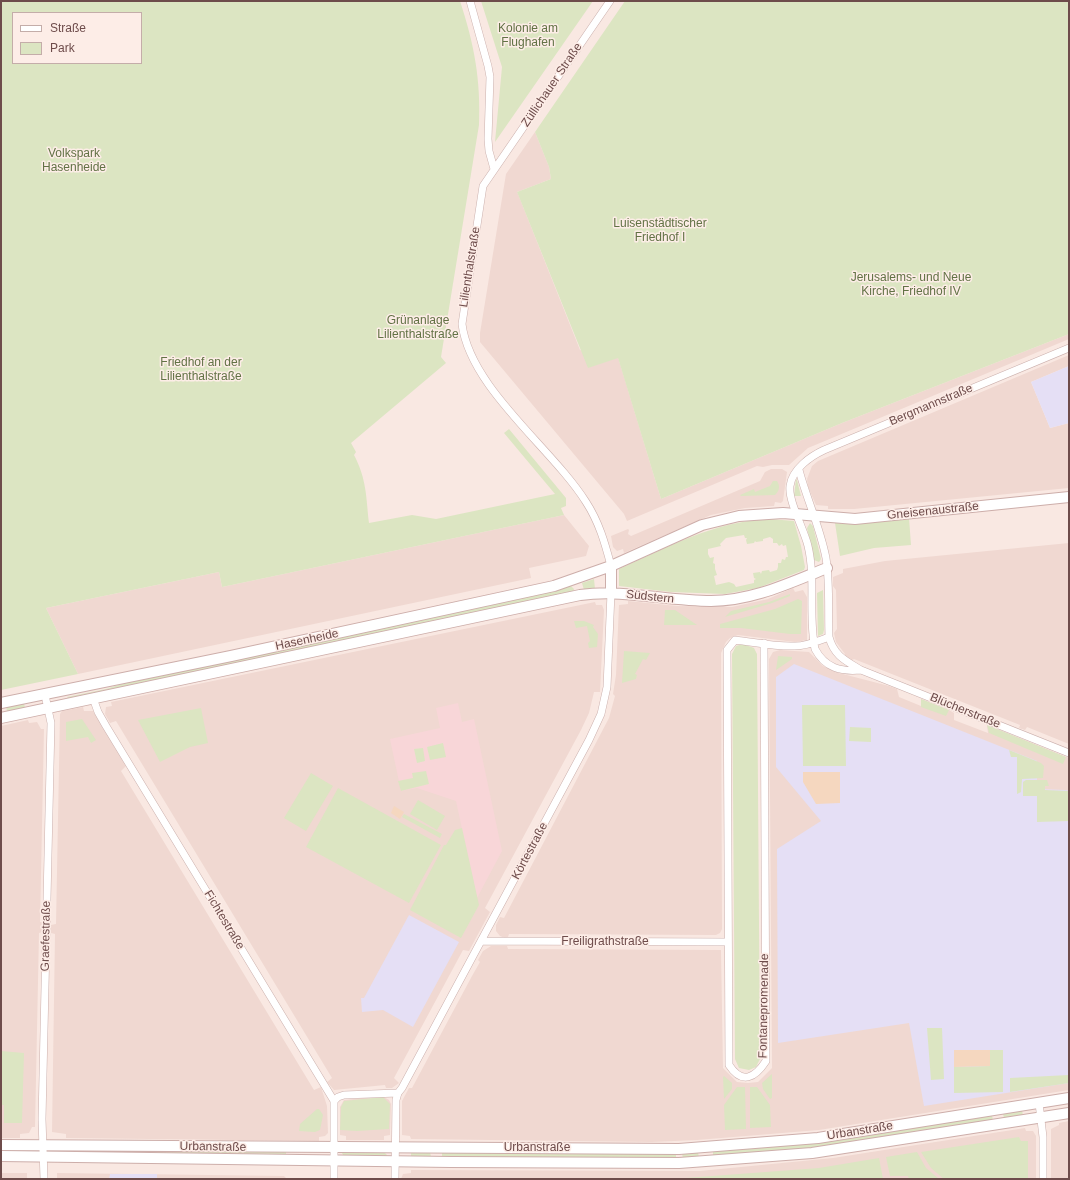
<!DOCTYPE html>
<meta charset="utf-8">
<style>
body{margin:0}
#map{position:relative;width:1070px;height:1180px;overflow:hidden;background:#f9e8e2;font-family:Arial,sans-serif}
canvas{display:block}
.frame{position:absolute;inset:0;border:2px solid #6e4c4b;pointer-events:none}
.legend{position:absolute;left:12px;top:12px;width:130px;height:52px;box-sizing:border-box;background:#fdede7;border:1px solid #c4ada9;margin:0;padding:5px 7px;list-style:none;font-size:12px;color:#6e4c4b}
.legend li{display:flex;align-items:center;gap:8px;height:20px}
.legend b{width:20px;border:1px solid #c4ada9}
</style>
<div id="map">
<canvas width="1070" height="1180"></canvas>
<div class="frame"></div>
<ul class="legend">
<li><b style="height:5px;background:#fff"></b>Straße</li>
<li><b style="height:11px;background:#dce5c2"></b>Park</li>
</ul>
</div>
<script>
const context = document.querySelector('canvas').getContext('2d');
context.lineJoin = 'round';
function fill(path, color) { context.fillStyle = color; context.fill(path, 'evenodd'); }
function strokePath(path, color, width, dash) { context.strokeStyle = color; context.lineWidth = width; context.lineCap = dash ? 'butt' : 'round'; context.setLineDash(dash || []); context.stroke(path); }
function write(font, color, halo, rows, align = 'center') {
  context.font = font + ' Arial,sans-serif'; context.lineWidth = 3; context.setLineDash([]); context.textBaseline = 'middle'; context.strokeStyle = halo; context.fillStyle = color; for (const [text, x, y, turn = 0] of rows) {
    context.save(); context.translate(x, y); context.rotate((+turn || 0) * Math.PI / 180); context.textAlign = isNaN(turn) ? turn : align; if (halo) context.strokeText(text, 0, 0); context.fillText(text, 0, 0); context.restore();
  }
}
fill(new Path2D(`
 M535 132 549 167 551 179 517 192 518 194 580 350 618 357 661 499 842 423 1069 334V339L808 448 789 465H772L763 467 757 466 627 521 624 514 480 342V333L506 174Z
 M1069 355V366L1031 382 1050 428 1069 423V488L854 509H828V506L816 505 808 487 807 479 812 466 818 461Z
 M771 469H782L787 472 783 501 781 503 775 502 774 506 745 508 711 515 624 553 623 549 617 551 613 547 611 536 628 529 629 530 628 534 631 536 760 481 765 472Z
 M564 515 589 546 586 556 529 568 531 578 78 674 46 608 219 572 222 587Z
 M1069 543V744L1027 727 1025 730 1019 728 1020 725 854 659 850 661 844 657 845 654 836 642 834 633 837 629 836 590 833 586V577L843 573V569L885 561Z
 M793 588 795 592 803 590 807 597V640L795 642 738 635 730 638 726 642 721 653 722 929 720 933 716 935 509 934 508 937 505 938 500 936 496 931V925L500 917 504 918 609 718 615 696 613 694 616 675 619 605 628 604V601L677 606 732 607 768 599Z
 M595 602 596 605H602L604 610 600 692H594L589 713 581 730 485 908 490 912 469 951 463 950 394 1078 399 1083 392 1088H386L385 1085 334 1090 327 1082 332 1078 116 721 110 723 105 714 106 707 112 706 111 702Z
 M780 650 809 652 823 666 839 673 889 686 897 689 899 697 921 706V699L949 710 954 713V720L988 733 987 725 1069 758V1090L819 1130 697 1140 652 1142 411 1139 410 1136 402 1135V1101L409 1088H412L472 976 480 962 478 960 483 951 491 946H507L508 949 721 950 723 1068 737 1082 748 1083 758 1082 772 1068 769 659 773 652Z
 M83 707 84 711H93L126 766 121 771 314 1090 321 1087 327 1106 328 1133 325 1136 319 1137V1141L66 1138V1134L52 1132 55 934 51 933V925L56 924 60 714 62 711Z
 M28 720 29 723 37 722 41 729H44L40 922H43V932L39 933 35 1127H32L29 1133 20 1134V1138H1V726Z
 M382 1096 389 1100 391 1104 390 1135 384 1136V1140H346V1136L340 1135V1107L344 1100Z
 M1069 1121V1179H1051V1129L1059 1125V1123Z
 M1025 1128 1026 1131H1033L1036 1136V1179H401L403 1174 411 1173V1170L700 1171 833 1158Z
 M1 1173H27V1179H1Z
 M57 1173 284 1176 287 1179H57Z`), '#f0d8d1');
fill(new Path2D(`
 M458 703 462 722 474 719 502 851 477 898 456 801 417 788 401 791 390 739 440 728 436 708Z`), '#f8d6d8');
fill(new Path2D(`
 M1069 366V423L1050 428 1031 382Z
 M794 664 1037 761V789L1066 790 1069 791V1083L924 1106 909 1023 778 1043 777 849 821 821 776 767V677Z
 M409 915 459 942 413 1027 383 1010 362 1012 361 998H364Z
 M110 1174H157V1179H109Z`), '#e5dff5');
fill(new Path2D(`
 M1 1H460C474 44 481 79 479 125L441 357 446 363 351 443 356 452 354 455C367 480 366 497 369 523L412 515 436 519 555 494 504 433 509 429 566 498V506L561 508 564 515 222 587 219 572 46 608 78 674 1 690ZM13 13H141V63H13Z
 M481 1H593L495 142 502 67Z
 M625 1H1069V334L842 423 661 499 618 358 588 368 517 192 551 179 549 167 535 132Z
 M796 479 797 480 801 496H794Z
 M773 481H777C780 486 780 490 775 495L741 496 740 495 754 489 755 492 770 486Z
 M909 518 911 545 874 548 840 556 835 523 855 524Z
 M770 519 794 521 801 546 805 567 804 570 758 588 725 594 671 592 619 586V569C668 547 715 521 770 519ZM744 535 745 538H747L746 540 747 544 754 543 755 541 756 542 763 541V539L770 537 773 539V543H777L779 546 782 544 783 546 786 545 788 557H786L785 560 782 559 781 563H778V567L777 570 770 572 769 570 762 571 761 574 760 572 753 573 754 578 756 579 754 580V583L736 587 734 584 729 582 716 585 714 576 717 575 715 569V564L713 563 714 557 710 558 708 554V549L721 546 720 544 726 538Z
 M810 523 813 526 821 559 819 562 814 560 807 528Z
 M594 579 595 589 584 590 582 583Z
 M571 586 574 589 573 592 68 698 67 697 106 689 134 680Z
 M823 590 824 630 823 634 818 636 817 593Z
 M790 594V596L772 603 725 617 731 611 769 602Z
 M798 599 802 601 801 634H790L741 628H720V624L775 609Z
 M665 610H675L697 625H664Z
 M574 621H584L594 625 593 627 598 634 597 647 589 648 588 643 590 641 587 626 576 628Z
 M743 644 754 648 757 654 760 1059 756 1067 749 1070 739 1068 735 1059 732 654 736 646Z
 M624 651 650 653 646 660 643 659 635 674 637 675 636 679 622 683Z
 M778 656 792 657V659L776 670Z
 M921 699 949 710 946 716 921 707Z
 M24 703 25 708 7 711 6 707Z
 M802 705H845L846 766H803Z
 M201 708 208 743 190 747 160 762 138 720Z
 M82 719 96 740 91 743 88 737 66 741V722Z
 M987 725 1066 757 1063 764 989 733Z
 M850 727 871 728V742L849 741Z
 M443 743 446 757 430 760 427 747Z
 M423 748 425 761 417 763 414 749Z
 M1009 750 1041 763 1044 766 1043 778 1022 779 1021 792 1017 794V757H1011Z
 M426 771 429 784 401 791 398 781 413 778 412 773Z
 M311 773 333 786 306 831 284 818Z
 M1026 780H1047L1049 786H1045V790L1068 791 1069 821 1037 822V796H1023V782Z
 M338 788 441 845 409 903 306 847Z
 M418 800 445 816 437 830 410 814Z
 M404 814 442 834 440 838 402 817Z
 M462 828 479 905 461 938 410 910 444 845H446L455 830Z
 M927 1028H942L944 1079 931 1080Z
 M990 1050H1003V1092L954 1093V1067L990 1066Z
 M1 1051 24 1053 22 1123H4V1105H1Z
 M772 1074V1098L770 1099 763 1089 762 1083Z
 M1069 1075V1083L1010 1092V1078Z
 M724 1076 732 1083V1089L724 1099 723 1077Z
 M737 1087H745L746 1129 725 1130 724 1105Z
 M750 1087H757L770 1105 771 1127 750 1128Z
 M383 1097 390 1104 389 1129 357 1131 340 1130 341 1107 344 1101Z
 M317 1109H319L323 1115 320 1130 315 1132 299 1131 300 1124Z
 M1022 1110 1023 1116 1004 1118 1003 1114Z
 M992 1115 993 1121 837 1146 713 1157V1151Z
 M1019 1137 1021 1141H1028V1179H944L931 1168 921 1152Z
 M91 1150 286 1152V1154L91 1152Z
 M411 1151 430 1152 431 1157 411 1158Z
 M442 1151 676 1153V1160L442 1158Z
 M384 1152 387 1155 385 1157 343 1155 342 1153Z
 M698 1152 699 1158 683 1159 682 1153Z
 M917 1152 926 1168 939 1179H909L908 1176H890L886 1157Z
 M879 1158 883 1179H672L819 1168Z`), '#dce5c2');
fill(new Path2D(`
 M803 772H840V803L816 804 803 782Z
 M394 806 404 812 400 819 391 813Z
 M954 1050H990V1066L954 1067Z`), '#f5d7bf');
const minor = new Path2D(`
 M470 1 488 66 490 77 488 139 489 151 494 169
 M610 1 483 186 462 324C470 388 552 448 586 502 599 522 605 543 611 566
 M799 470C807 500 820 527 826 558 830 584 828 611 829 637 834 656 846 661 861 670L1069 753
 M764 643 766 1061C755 1078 742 1085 729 1065L727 650 735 640C754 642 775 647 795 646 807 646 818 641 829 637
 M861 670C841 672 825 668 815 649 808 615 816 580 808 546 804 529 788 501 790 486 792 469 811 456 824 450L1069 348
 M93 698 98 712 106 726 334 1101V1179
 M481 941 728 942
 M334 1101 338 1097 344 1095 398 1093
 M1039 1103 1043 1137V1179
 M44 1179 42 1119 51 723 45 695
 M395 1179 396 1100 398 1093 402 1088 589 740 601 714 607 687 611 593`);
const secondary = new Path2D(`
 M611 566V593
 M1 703 231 656 554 586 611 566 702 525 739 516 783 513 855 519 1069 497
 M1 718 580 595C624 589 667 601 711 601 752 601 789 583 827 568
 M1 1145 679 1149 818 1138 1069 1098
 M1 1156 451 1162 679 1163 812 1153 1069 1113`);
strokePath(minor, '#cbb0ad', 8);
strokePath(secondary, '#cdaeaa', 12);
strokePath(minor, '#fff', 7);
strokePath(secondary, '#fff', 10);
write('12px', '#627245', '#fdede7', [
 ["Kolonie am",528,29],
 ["Flughafen",528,43],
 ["Volkspark",74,154],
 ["Hasenheide",74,168],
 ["Luisenstädtischer",660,224],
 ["Friedhof I",660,238],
 ["Jerusalems- und Neue",911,278],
 ["Kirche, Friedhof IV",911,292],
 ["Grünanlage",418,321],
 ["Lilienthalstraße",418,335],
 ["Friedhof an der",201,363],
 ["Lilienthalstraße",201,377]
]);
write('12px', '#6e4c4b', '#fdede7', [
 ["Züllichauer Straße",552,85,-56],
 ["Lilienthalstraße",470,267,-81],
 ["Bergmannstraße",931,405,-23],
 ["Gneisenaustraße",933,511,-6],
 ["Südstern",650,597,6],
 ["Hasenheide",307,640,-12],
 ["Blücherstraße",965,711,22],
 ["Körtestraße",530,851,-62],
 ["Fichtestraße",224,920,59],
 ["Graefestraße",46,936,-89],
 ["Freiligrathstraße",605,942],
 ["Fontanepromenade",764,1006,-89],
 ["Urbanstraße",860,1131,-9],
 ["Urbanstraße",213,1147,1],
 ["Urbanstraße",537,1148]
]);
</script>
